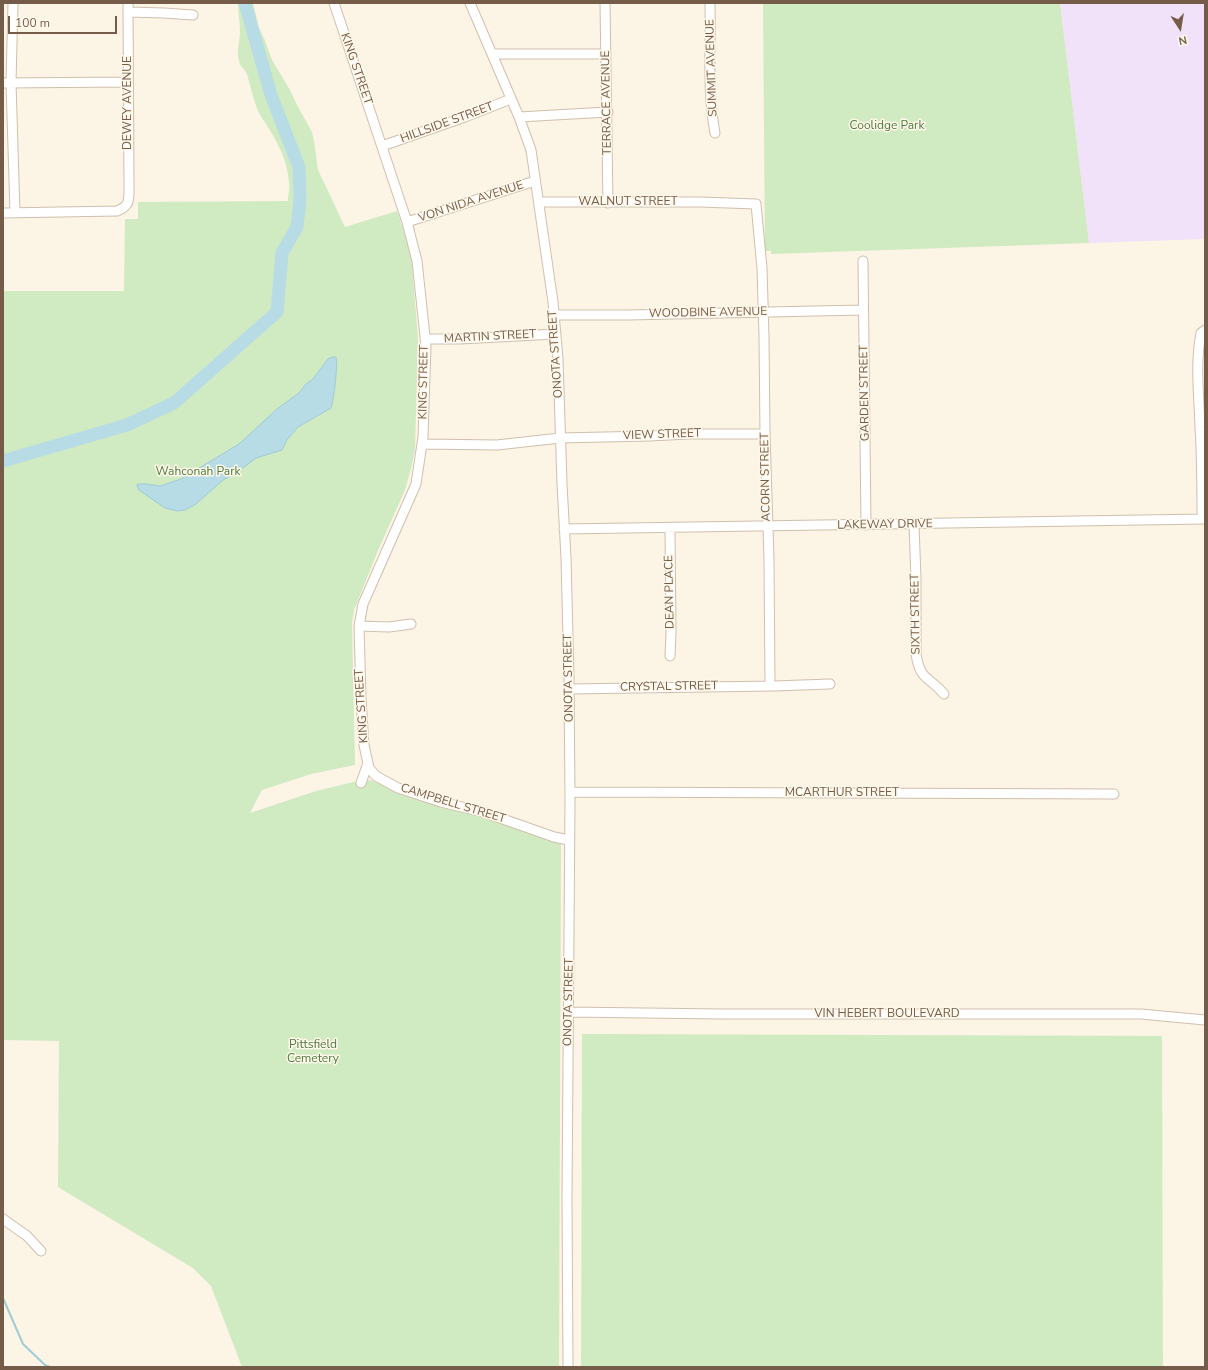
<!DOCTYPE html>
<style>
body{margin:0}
#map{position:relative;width:1208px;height:1370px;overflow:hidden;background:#fcf4e4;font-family:"Nunito Sans",sans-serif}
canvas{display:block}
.frame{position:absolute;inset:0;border:4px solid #755c49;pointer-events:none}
.north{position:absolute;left:1160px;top:8px;width:40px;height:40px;-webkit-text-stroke:3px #fff8ea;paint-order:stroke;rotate:168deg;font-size:11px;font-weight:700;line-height:16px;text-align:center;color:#755c49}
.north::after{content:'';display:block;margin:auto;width:14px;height:18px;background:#755c49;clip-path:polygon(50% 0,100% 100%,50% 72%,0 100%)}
.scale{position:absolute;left:8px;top:16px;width:109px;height:18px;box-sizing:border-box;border:2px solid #755c49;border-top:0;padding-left:5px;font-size:12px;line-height:14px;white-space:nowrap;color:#755c49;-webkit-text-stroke:3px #fff8ea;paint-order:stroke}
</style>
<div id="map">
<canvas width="1208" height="1370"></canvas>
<div class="frame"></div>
<div class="north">N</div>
<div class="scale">100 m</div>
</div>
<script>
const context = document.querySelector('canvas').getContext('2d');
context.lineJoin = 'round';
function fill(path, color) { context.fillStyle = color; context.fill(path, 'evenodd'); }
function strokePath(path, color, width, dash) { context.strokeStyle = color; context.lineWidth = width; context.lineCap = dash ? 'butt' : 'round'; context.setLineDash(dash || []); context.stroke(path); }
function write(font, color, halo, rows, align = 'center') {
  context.font = font + ' "Nunito Sans",sans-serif'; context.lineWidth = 3; context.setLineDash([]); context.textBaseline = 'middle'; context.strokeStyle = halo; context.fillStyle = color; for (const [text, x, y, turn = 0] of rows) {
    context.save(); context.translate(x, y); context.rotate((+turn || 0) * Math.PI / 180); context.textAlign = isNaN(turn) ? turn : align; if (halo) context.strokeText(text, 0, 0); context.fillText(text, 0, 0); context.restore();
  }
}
fill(new Path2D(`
 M1060 3H1205V239L1089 243Z`), '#f1e1f9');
fill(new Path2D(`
 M238 3H253L259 28 264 38 272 60 290 90 298 107 312 132 314 141 318 170 345 227 397 211 411 253 418 339 415 449 411 469 405 490 377 553 354 610 352 623 355 765 311 774 262 790 250 813 316 791 366 779 561 844 559 1367H242L211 1286 193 1268 58 1187 59 1041 3 1040V291H124L125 219H138V202L288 201C288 195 290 188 289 182 287 156 274 136 260 115 255 106 250 85 247 74 245 69 240 67 239 61 236 51 240 42 240 32 240 23 238 12 238 3Z
 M763 3H1060L1089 243 771 254V251H765Z
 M582 1034 1162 1036 1163 1367H581Z`), '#d0eac2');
const water = new Path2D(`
 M333 357H336C338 363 334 401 331 408L298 427 287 440 282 450 256 458 236 473 223 480 196 504 185 510 178 511 165 508 139 490 137 486V484H146L160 486 181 479 239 444 277 409 299 393 306 384 313 379 328 359Z`);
fill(water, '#b8dce6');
strokePath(water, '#9ecbd8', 1);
strokePath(new Path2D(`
 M3 1298 23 1344 45 1365 50 1367`), '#9ecbd8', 2);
strokePath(new Path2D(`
 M3 461 127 425 174 403 277 312 282 253 297 227 300 200 299 167 271 95 245 3`), '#b8dce6', 13);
const minor = new Path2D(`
 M13 3 11 83 15 213
 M334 3 407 222 417 261 426 346 423 437 416 484 363 604 359 626 361 698 364 745 369 768 376 776 398 788 441 802 483 812 554 837 569 840
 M470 3 519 117 531 150 553 302 558 359 562 484 566 558 569 678 570 801 567 1197 568 1367
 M605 3 608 203
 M710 3C711 47 707 90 715 133
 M128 12 164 13 193 15
 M492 54H606
 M3 83 128 82
 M519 117 608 112
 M382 146 465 117 511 99
 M539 202H700L756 204 762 268 764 337 765 434 769 559 770 686
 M3 213 117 211C130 206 129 200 129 187L128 3
 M407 222 535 181
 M863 261 866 525
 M554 315H628L863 310
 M425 339H460L555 334
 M422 444 497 445 560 438 650 436 688 434H765
 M1202 519C1202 489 1202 458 1200 427 1199 396 1195 363 1201 333L1205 330
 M914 524 916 579V654C920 681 929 676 944 694
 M670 528 671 632 670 656
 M564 529 1205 519
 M359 626 389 627 411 624
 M569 689 774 686 830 684
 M361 783 368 763
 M570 792 1114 794
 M568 1012 722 1014H1141L1205 1020
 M3 1219 27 1236 41 1251`);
strokePath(minor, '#d0bfad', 11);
strokePath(minor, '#fff', 9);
write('12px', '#755c49', '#fff8ea', [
 ["SUMMIT AVENUE",712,68,-92],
 ["KING STREET",356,69,71],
 ["DEWEY AVENUE",128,103,-90],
 ["TERRACE AVENUE",607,103,-91],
 ["HILLSIDE STREET",447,123,-20],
 ["VON NIDA AVENUE",471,202,-18],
 ["WALNUT STREET",628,202],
 ["WOODBINE AVENUE",708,313,-1],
 ["MARTIN STREET",490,337,-3],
 ["ONOTA STREET",556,354,-94],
 ["KING STREET",424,382,-89],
 ["GARDEN STREET",865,393,-91],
 ["VIEW STREET",662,435,-2],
 ["ACORN STREET",766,477,-91],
 ["LAKEWAY DRIVE",885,525,-1],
 ["DEAN PLACE",670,592,-91],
 ["SIXTH STREET",916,614,-91],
 ["ONOTA STREET",569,678,-91],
 ["CRYSTAL STREET",669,687,-1],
 ["KING STREET",362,706,-94],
 ["MCARTHUR STREET",842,793],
 ["CAMPBELL STREET",453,804,17],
 ["ONOTA STREET",569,1002,-89],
 ["VIN HEBERT BOULEVARD",887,1014]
]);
write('12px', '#4e7b41', '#fff8ea', [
 ["Coolidge Park",887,126],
 ["Wahconah Park",198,472],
 ["Pittsfield",313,1045],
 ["Cemetery",313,1059]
]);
</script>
